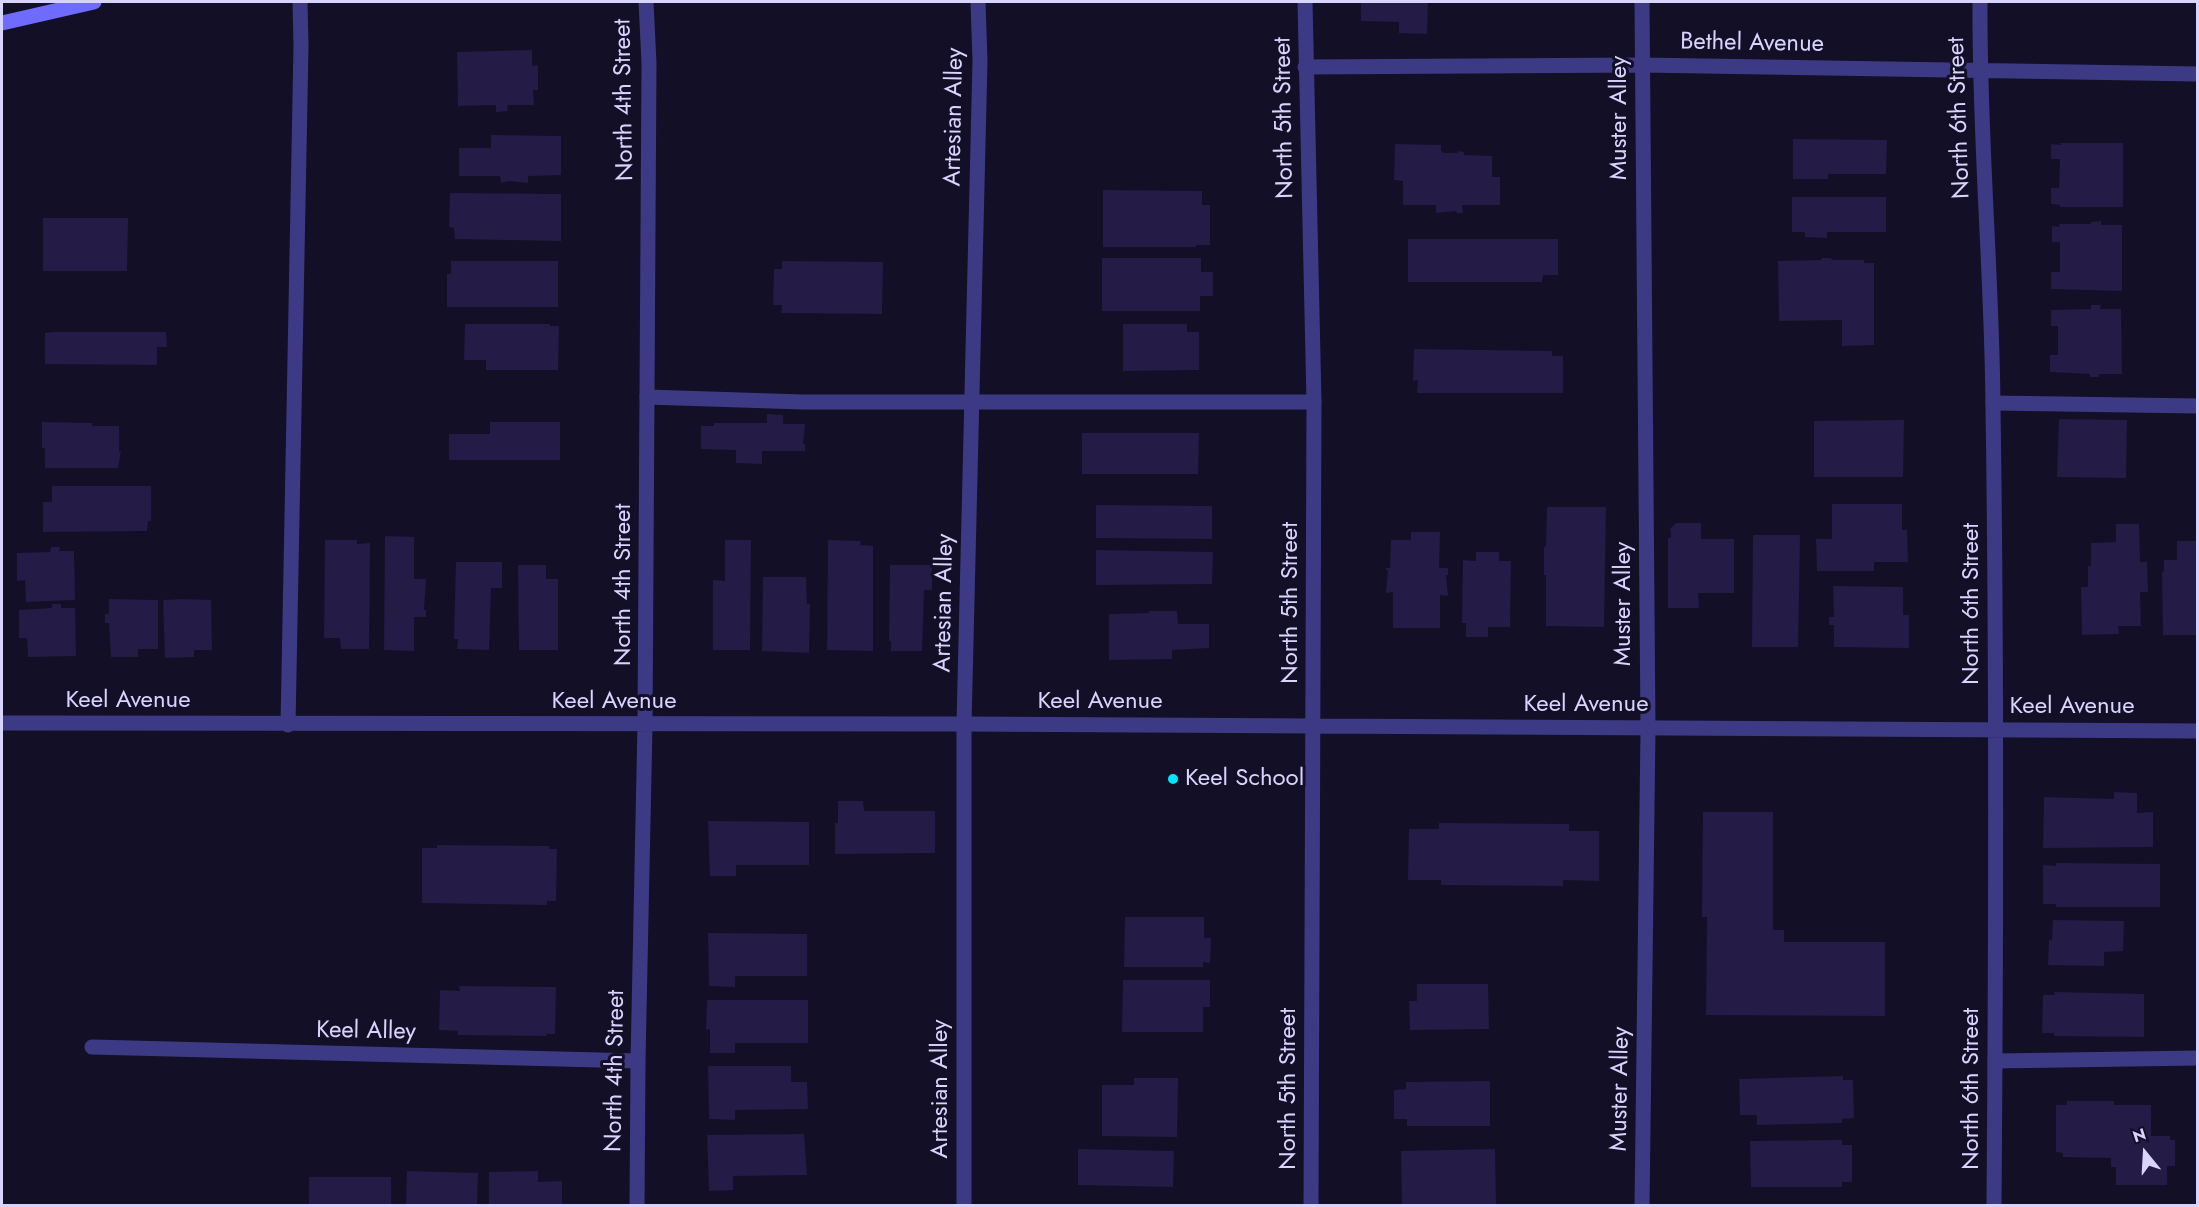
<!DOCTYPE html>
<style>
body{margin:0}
#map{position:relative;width:2199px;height:1207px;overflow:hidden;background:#130f26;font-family:Jost,sans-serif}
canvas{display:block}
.frame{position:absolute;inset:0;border:3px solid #d9d4ff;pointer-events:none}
.north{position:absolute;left:2115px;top:1123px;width:60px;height:60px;-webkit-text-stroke:4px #130f26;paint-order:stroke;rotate:342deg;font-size:16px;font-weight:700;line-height:24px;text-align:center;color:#d9d4ff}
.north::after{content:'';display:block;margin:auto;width:21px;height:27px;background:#d9d4ff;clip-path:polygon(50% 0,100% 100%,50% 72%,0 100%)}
</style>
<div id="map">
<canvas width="2199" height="1207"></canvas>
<div class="frame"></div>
<div class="north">N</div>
</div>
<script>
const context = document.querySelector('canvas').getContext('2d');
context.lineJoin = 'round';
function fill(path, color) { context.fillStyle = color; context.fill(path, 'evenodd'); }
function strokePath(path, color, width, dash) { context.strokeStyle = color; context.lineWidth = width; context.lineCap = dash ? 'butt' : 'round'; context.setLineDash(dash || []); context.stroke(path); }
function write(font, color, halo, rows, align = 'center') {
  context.font = font + ' Jost,sans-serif'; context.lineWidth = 6; context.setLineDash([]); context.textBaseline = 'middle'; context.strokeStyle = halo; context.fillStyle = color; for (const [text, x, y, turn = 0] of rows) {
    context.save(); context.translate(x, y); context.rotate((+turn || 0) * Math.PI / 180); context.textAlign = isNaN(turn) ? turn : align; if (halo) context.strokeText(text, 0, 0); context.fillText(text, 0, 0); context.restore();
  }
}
fill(new Path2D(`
 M1361 2H1428L1427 34 1399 33V22L1361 21Z
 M532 50V66L538 65V90H533L534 105H507L508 111 496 112V105L458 106 457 52Z
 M491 135 561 136V175L528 176V183L508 181 501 183 500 176H459V148H491Z
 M1793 139 1887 140 1886 174H1828V179H1793Z
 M2060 143H2123V207H2060V205L2051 204V188H2059L2060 159H2051V144L2061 145Z
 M1395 144 1441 145V151L1444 153H1458L1457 151 1464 152V155L1492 156V177H1500V205H1462L1463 213H1457L1456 211 1436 213V205H1403V181L1394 180Z
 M1103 190 1202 191V205H1210V245H1196V247H1103Z
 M450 193 561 194V241L455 239 454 228 449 227Z
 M1792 197H1886V232H1827V238L1805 237V232H1792Z
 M43 218H128L127 271H43Z
 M2101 221V225H2122V291L2051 289V272H2060V242H2052V226L2060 227 2059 224H2091V222Z
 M1408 239H1558V275H1543L1542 282H1408Z
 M1102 258H1201V272H1213V296H1200V311H1102Z
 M1822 258H1831L1832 260H1864V263H1874V345L1842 346V320L1779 321 1778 261 1821 260Z
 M451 261H558V307H447V274H451Z
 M782 261 883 262 882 314 781 313 782 305H773L774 269H782Z
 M2091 305H2101L2100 309H2121L2122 374H2099V377H2090V374L2050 372V355H2058V326H2051V310L2091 309Z
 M465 324H550V326H559L558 370H486V360H464Z
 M1123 324H1187V332H1199V370L1123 371Z
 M54 332H166L167 347H157V365L45 364V333Z
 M1414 349 1552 351V356H1563V393H1417L1418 380 1413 381Z
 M767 414 783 415V424H805L803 444H805V451H762V464L736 463V450L701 449V426H714V423H767Z
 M2059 419 2127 420 2126 478 2057 477Z
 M1904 420 1903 477H1814V421Z
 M42 422 92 423V426H119V452L121 451 118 468H45V448H42Z
 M490 422H560V460H449V434H490Z
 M1082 433H1199L1198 474H1082Z
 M52 486H151V521H148L147 531 43 532V502H52Z
 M1832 504H1902V530H1907L1908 562H1874V571H1817L1816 539H1832Z
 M1096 505 1212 506V539L1096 538Z
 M1547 507H1606L1604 627 1546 626V575H1544V547L1546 546Z
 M1676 523H1701V539H1734V593H1698L1699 608H1668V538H1671L1670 529Z
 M2116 524H2139L2140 562H2147L2148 592H2140L2141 626H2118L2119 634 2082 635 2081 587H2088V566H2091V543L2116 542Z
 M1411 532H1440L1439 568H1448V575H1446L1448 596 1440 595V628H1393V592L1386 593V591L1388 570H1386V568H1390L1391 540H1411Z
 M1753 535H1800L1798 647H1752Z
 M385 536 414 537V579H426L424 610H426V617H414V651L384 650Z
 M325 540H357V544L370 543 369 649H341L340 638H324Z
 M725 540H751L750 650H713V580L725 581Z
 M828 540 861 541 860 545 873 546V651L827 650Z
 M2177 541H2198V635H2163L2162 571 2164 572V560H2177Z
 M51 547H60L59 551H74L75 600 26 602 25 580 17 581V553L50 552Z
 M1096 550 1213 552 1212 584 1096 585Z
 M1476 552H1499V561H1511L1510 627H1488V637H1466V623H1462L1463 560 1476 561Z
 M456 562H502V588H491L489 650 457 649 458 639H454Z
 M518 565H546V579H558V650H519Z
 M890 565H932V590H924L922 651H891V641H889Z
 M763 577H806L807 604H810L809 653 762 651Z
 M1833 586 1903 587V615H1909V648L1834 647V625H1829V617H1834Z
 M109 599 158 600V649H138V657H111L109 623H105V614H109Z
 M183 599 211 600 212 650H194V657L165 658 163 600Z
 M52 604H61V608H75L76 656 28 657 27 638H19V610L52 608Z
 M1149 611H1177L1178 624H1209V648L1172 650V659L1109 660V614L1149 613Z
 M2114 792 2137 793V813L2153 812V847L2043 848 2044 797 2114 799Z
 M838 801H863L864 811H935V853L835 854V823H838Z
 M1703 812H1773V930H1784V942H1885V1016L1706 1015 1707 917H1702Z
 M708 821 809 822V865H736V876H710Z
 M1439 823 1569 824V831H1599V881L1563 880V886L1441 885V880H1408L1409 829H1439Z
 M437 845 549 846V849H557L556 901H547V905L422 903V848H437Z
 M2056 863 2160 864V907H2056V904H2043V865L2056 866Z
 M1125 917H1204V938H1211L1210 963 1203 962V967H1124Z
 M2053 920 2124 921 2123 951 2104 952V966L2048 965 2049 940H2052Z
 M708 933 807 934V976H735V987L709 986Z
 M1123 980H1210V1007H1203V1032H1122Z
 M1417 984H1488L1489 1029 1410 1030 1409 1001H1417Z
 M459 986 556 987 555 1034H546L547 1036 458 1035V1031L439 1030 440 990 460 991Z
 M2054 992 2144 994V1037L2054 1036V1033H2042L2043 995H2055Z
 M707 1000H808V1043H735V1053H710V1029L706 1030Z
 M708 1066H791V1082H807L808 1109 735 1110V1120L709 1119Z
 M1843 1076V1080H1853L1854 1118 1842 1119V1123L1757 1125V1115H1740L1739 1079Z
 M1134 1078H1178L1177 1137 1102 1136V1085H1134Z
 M1490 1081V1126H1407V1119H1394V1090L1406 1089V1082Z
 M2067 1101H2114V1105H2151V1136H2170V1140H2175V1166H2167V1185H2116V1167H2111V1158L2063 1157V1153L2056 1152V1105H2067Z
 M804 1134 807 1175 733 1176V1190L709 1191 707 1135Z
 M1842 1140V1145H1852V1182H1842V1187H1751L1750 1141Z
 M1078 1149 1174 1151 1173 1187 1078 1185Z
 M1495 1149 1496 1206H1402L1401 1151Z
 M407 1171 478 1173 477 1206H406Z
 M538 1171V1182L562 1181V1206H489V1172Z
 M309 1177H391V1206H309Z`), '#241b47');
strokePath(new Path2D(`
 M647 397 803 402H1314
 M1993 403 2198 406
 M288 725 301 46 300 2
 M92 1047 638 1061
 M1995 1061 2198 1058
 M964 1206V724L980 61 978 2
 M1642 1206 1648 728 1642 2`), '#3d3a85', 15);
strokePath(new Path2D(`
 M1305 2 1314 402 1311 1206
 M1980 2C1979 137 1992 272 1993 407 1997 673 1996 939 1994 1206
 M1305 67 1642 65 2198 74
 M2 723 964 724 2198 731
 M637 1206 638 1061 645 725 649 63 646 2`), '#3d3a85', 15);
strokePath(new Path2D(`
 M2 23 94 2`), '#6f6bff', 15);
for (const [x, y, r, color] of [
 [1173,779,6,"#00e5ff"]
]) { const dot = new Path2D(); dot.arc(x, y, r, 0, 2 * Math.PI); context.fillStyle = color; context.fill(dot); strokePath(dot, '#130f26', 2); }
write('24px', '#d9d4ff', '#130f26', [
 ["Bethel Avenue",1752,44,1],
 ["North 4th Street",625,100,-91],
 ["Artesian Alley",955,117,-89],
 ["North 5th Street",1285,118,-91],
 ["Muster Alley",1620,118,-90],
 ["North 6th Street",1960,118,-92],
 ["North 4th Street",624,585,-90],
 ["Artesian Alley",945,603,-89],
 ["North 5th Street",1291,603,-90],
 ["Muster Alley",1624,604,-90],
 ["North 6th Street",1972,604,-90],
 ["Keel Avenue",128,701],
 ["Keel Avenue",614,702],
 ["Keel Avenue",1100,702],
 ["Keel Avenue",1586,705],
 ["Keel Avenue",2072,707],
 ["Keel Alley",366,1032,1],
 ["North 4th Street",616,1071,-89],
 ["Artesian Alley",941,1089,-90],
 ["North 5th Street",1289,1089,-90],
 ["Muster Alley",1621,1089,-89],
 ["North 6th Street",1972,1089,-90]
]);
write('24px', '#d9d4ff', '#130f26', [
 ["Keel School",1185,779]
], 'left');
</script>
